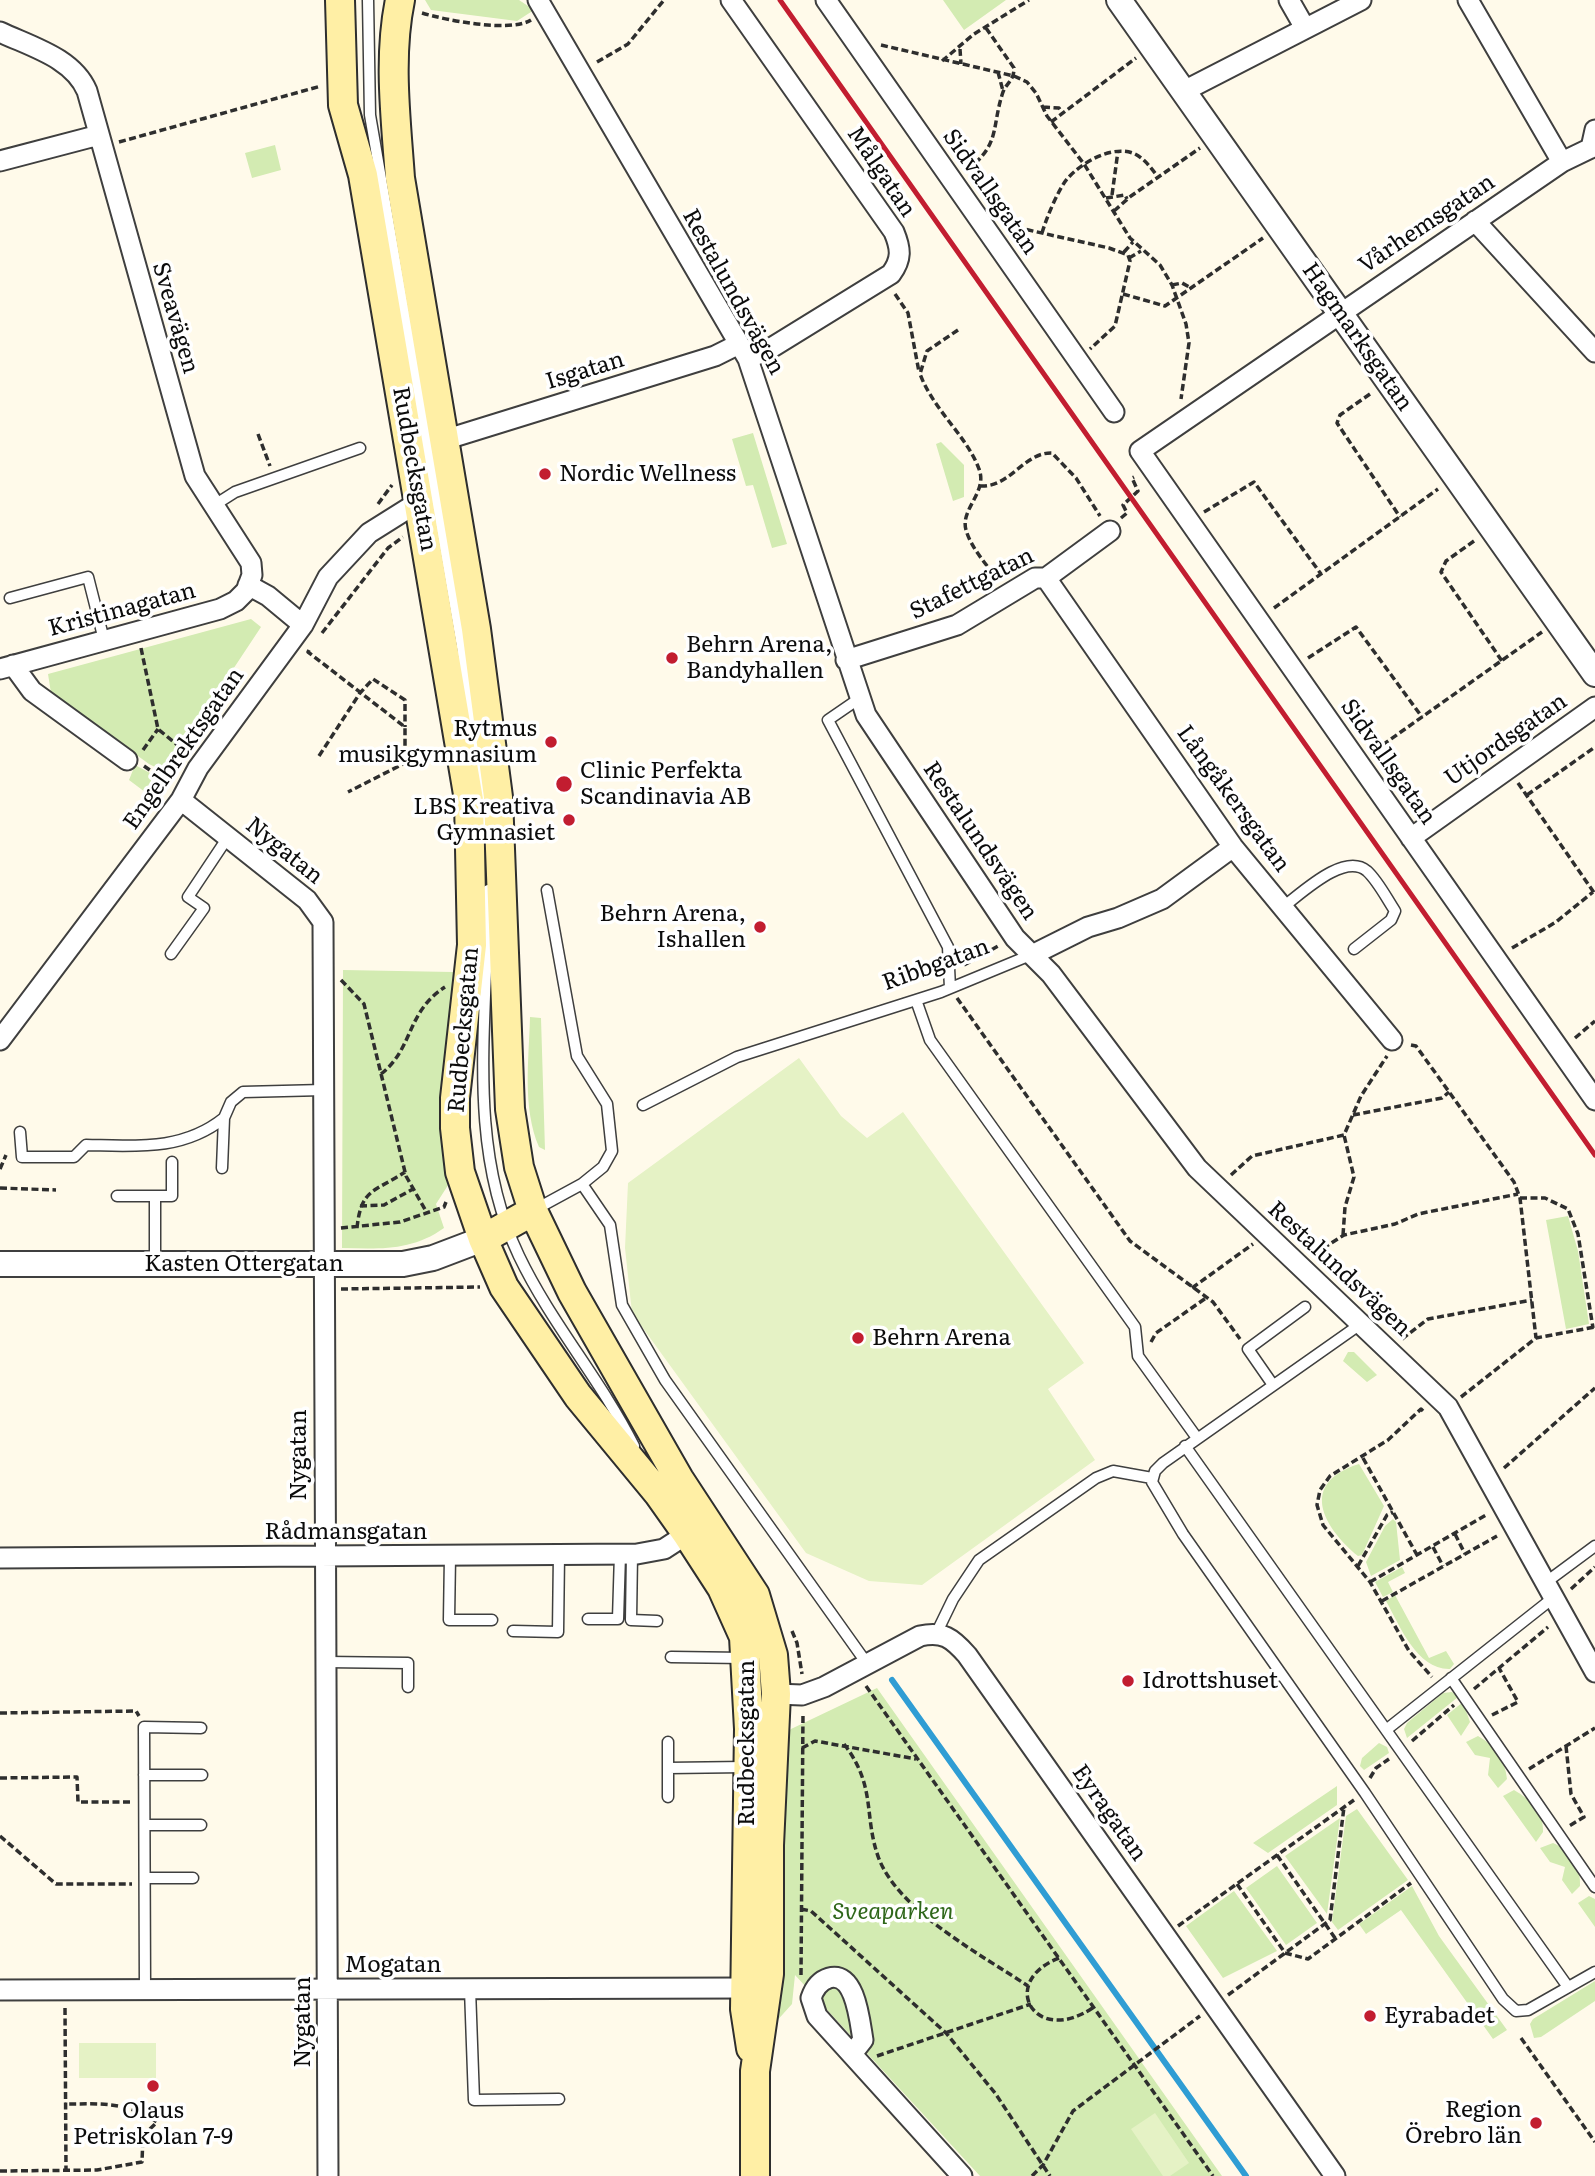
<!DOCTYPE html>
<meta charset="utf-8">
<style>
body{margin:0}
canvas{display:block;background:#fffaea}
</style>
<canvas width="1595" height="2176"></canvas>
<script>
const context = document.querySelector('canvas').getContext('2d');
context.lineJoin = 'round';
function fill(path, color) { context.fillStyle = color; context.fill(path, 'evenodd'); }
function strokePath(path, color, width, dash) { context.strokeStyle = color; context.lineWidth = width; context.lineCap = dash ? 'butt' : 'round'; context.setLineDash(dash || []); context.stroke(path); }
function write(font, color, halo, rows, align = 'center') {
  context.font = font + ' Literata,serif'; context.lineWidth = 7; context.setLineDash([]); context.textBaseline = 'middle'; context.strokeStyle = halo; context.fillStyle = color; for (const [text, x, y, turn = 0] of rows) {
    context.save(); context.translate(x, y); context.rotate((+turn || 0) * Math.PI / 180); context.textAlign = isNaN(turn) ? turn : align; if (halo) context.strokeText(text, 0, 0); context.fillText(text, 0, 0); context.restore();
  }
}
fill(new Path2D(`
 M425 0H519L534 10 517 21 431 10Z
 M943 0H1006L964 30Z
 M275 145 281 170 252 178 245 153Z
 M753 433 787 544 772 548 753 485 746 486 732 439Z
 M941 442 964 465V497L953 501 936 444Z
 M251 619 261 627 165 772 149 764 51 693 48 674Z
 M135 765 150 773 152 787 145 792 129 780Z
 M343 970 453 972 446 1138 452 1179 436 1204 444 1228C412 1251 380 1249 342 1248Z
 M530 1017 541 1018 545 1150 539 1147C522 1107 529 1060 530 1017Z
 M1568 1216 1578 1251 1589 1324 1566 1329 1546 1220Z
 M1348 1352H1354L1377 1375 1367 1382 1343 1361Z
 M1359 1464 1384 1506 1362 1555 1358 1556C1322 1526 1299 1483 1359 1464Z
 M1393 1519 1396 1522 1400 1560 1371 1576 1366 1562 1385 1526Z
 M1402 1567 1405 1573 1388 1582 1393 1592 1383 1597 1375 1582Z
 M1395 1595 1429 1658 1446 1651 1454 1664 1450 1669C1417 1670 1400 1626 1386 1601Z
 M877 1688 1222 2176H980L795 1975 792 2004 774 2024 779 1963 784 1962 775 1953 782 1738 791 1729Z
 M1452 1692 1458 1697 1407 1738 1404 1729 1407 1723 1443 1693Z
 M1463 1702 1470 1722 1461 1736 1447 1715Z
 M1478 1736C1495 1745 1505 1760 1507 1779L1498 1788 1488 1775 1490 1758 1475 1755 1466 1742Z
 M1379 1743 1387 1747 1389 1753 1364 1770 1360 1766 1362 1758Z
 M1337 1786V1805L1268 1853 1253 1843Z
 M1514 1790C1531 1800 1544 1812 1543 1832L1536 1842 1503 1796Z
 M1357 1809 1408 1880 1338 1930 1332 1922 1346 1816Z
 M1340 1818 1327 1914 1285 1856Z
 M1553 1843C1571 1851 1581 1866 1580 1886L1572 1894 1562 1880 1565 1867 1550 1862 1540 1848Z
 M1277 1866 1317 1923 1286 1945 1246 1888Z
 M1412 1886 1439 1936 1507 2030 1493 2039 1401 1910 1366 1934 1359 1924Z
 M1234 1891 1277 1951 1223 1978 1186 1926Z
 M1589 1896 1595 1899V1927L1578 1903Z
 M1595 1981V2001L1541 2037 1534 2038 1530 2024 1533 2019Z`), '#d3ebb2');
fill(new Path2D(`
 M799 1058 841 1116 867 1138 903 1112 1084 1363 1048 1389 1095 1460 922 1585 869 1581 806 1553 632 1313 625 1248 628 1183Z
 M79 2043H156V2078H79Z
 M1155 2113 1189 2163 1170 2176H1163L1131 2129Z`), '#e5f2c5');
strokePath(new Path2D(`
 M892 1680 1246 2176`), '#2f9dd4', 6);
const service = new Path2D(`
 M368 0 370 115 462 647 486 830
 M213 506 235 492 360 448
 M10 598 88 577 104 640
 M860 698 828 720 948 947 950 988
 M488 890C489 1013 464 1141 519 1256 551 1323 601 1380 634 1446
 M1283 907C1302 893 1344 852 1367 871 1378 881 1387 899 1395 911L1391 920 1354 949
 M171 954 204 908 188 897 228 837
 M916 1000 930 1040 1135 1327 1138 1356 1197 1438
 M643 1105 737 1057 941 992 1033 954
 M20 1132 22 1157H74L86 1145C136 1146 183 1151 224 1118
 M222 1168 224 1118 231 1102 243 1092 323 1090
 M582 1184 610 1225 622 1305 665 1380 868 1665
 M117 1196H172V1162
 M536 1209 582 1184 603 1167 612 1151 607 1104 577 1056 547 890
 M155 1264V1196
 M1362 1323 1163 1463 1155 1471 1152 1482 1183 1534 1365 1793 1503 1999 1516 2011 1528 2010 1595 1972
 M1273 1385 1248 1349 1305 1307
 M1185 1446 1568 1987
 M632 1554 631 1620 657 1621
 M450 1556 449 1620H492
 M1545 1583 1595 1546
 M588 1619H618L620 1554
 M513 1631 558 1632 559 1554
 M937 1632 953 1599 979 1560 1096 1478 1113 1471 1152 1478
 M671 1657 744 1658
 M326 1662 408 1663V1687
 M1451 1678 1595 1887
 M1386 1730 1553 1598
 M668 1768V1742
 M144 1775H202
 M668 1797V1768L745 1767
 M145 1825H201
 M145 1878H193
 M470 1989 474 2100 559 2099
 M145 1990 144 1727 201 1728`);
const minor = new Path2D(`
 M538 0 748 359 866 715 1015 938 1051 974 1197 1168 1448 1407 1595 1672
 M731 0 894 232C901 249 902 259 891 274L771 348 748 359
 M826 0 1114 412
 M1289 0 1305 28
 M1468 0 1562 162
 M0 32C32 47 73 58 87 91L195 476 251 563 252 575 246 591 236 601 220 609 0 669
 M1184 91 1361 0
 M1591 148 1562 162 1140 451 1595 1100
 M1591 148 1595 130
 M0 161 99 135
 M1475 221 1595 352
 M444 440 715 356 739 344
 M1046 578 1233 847 1392 1040
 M248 585 268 596 303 625
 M846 660 957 625 1035 578H1046L1110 531
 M13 665 32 691 127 760
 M181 800 307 900 323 922 328 2176
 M1411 838 1595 707
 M1034 954 1088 927 1118 918 1162 899 1233 847
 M0 1040 181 800 198 768 303 625 328 577 369 533 420 501
 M0 1558 637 1554 664 1549 687 1534
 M776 1694 802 1695 824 1687 920 1636C943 1631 952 1638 967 1655L1335 2176
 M0 1990 745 1988
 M852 2054 863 2040C860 2024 856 1970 829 1978 819 1981 814 1989 811 1998L817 2016 962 2176`);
const tertiary = new Path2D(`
 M1119 0 1595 674
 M0 1264H403L433 1258 483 1239`);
const secondary = new Path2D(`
 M340 0 343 105 363 175 469 800 472 945 455 1098V1128L460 1172 483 1239 504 1287 578 1396 658 1493 687 1534 722 1588 744 1637 749 1729 745 2009 751 2048
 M400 0C388 58 396 120 400 178L476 629 498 797 510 1109 519 1167 533 1211 572 1292 679 1479 755 1595 773 1655 776 1694 769 1845V1974L755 2071V2176
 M483 1239 533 1211`);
strokePath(service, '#3f3f3f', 13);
strokePath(minor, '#3f3f3f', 23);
strokePath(tertiary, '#3f3f3f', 28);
strokePath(secondary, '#2e2e2e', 32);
strokePath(new Path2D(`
 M422 13C445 20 510 33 531 20
 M881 45 1014 76 1027 82 1036 93 1047 116 1084 164 1130 238 1160 265 1172 285 1186 324 1189 343 1181 399
 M960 49 961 64
 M942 61 974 34 1029 0
 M597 62 628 44 664 0
 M998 72 1003 91
 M1043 107 1059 108 1062 112
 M1051 122 1136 58
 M119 142 321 86
 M967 170C1001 144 991 128 1003 92 1007 82 1014 81 1014 68L986 28
 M1112 195 1118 151
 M1106 198 1125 195 1127 199
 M1114 211 1131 196 1200 148
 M1006 225 1109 248 1128 255 1130 261 1115 326 1090 349
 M1042 233C1046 219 1058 190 1067 179 1082 162 1113 144 1135 154 1145 159 1151 168 1158 177
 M1124 252 1133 242
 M1129 258 1141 251
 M1172 285 1182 283 1191 288
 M895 294 908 313 919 372
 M1123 294 1165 306 1263 238
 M958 330 927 351 920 374C934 411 967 436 979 469 988 492 960 509 966 530 971 548 987 565 998 580
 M1370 394 1340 415 1337 423 1400 517
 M258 434 270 466
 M980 486C1010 488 1024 452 1052 453L1076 478 1100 516
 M378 504 392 485
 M1204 512 1254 482 1321 574
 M1121 518 1127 513 1123 505 1138 491 1132 478 1134 477
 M1474 541 1446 561 1441 572 1502 661
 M1274 608 1438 489
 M322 633 388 548 403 537
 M141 648 158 729 187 753
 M309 650 308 652 405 727V763L348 792
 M1308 658 1356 627 1422 717
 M143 750 158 729
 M1374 751 1542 632
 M319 756 360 693 373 679 405 700V727
 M144 766 170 784
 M1518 783 1595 894
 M1527 795 1595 747
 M1512 948 1556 922 1593 892
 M964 965 1000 945
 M341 980 364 1004 406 1176 427 1213
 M957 998 1130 1241 1213 1302 1240 1339
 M1575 1038 1595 1021
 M1411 1045 1416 1046 1514 1182 1520 1198 1536 1338
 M381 1074C414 1048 406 1012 445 987
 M1353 1115 1442 1098 1449 1092
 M0 1169 6 1155
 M1231 1175 1252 1156 1344 1135 1361 1096 1387 1056
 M0 1188 56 1190
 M1520 1198H1545L1568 1209 1578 1234 1593 1328
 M360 1206 384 1205 413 1189
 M341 1228 400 1222 444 1207 446 1202
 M357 1228C361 1188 375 1192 405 1172
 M1343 1235 1345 1207 1354 1177 1344 1135
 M1314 1254 1344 1235 1395 1224 1418 1214 1518 1194
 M1192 1288 1253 1244
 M341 1289 480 1287
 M1402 1339 1428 1319 1532 1300
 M1151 1342 1156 1333 1206 1298
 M1461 1397 1536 1338 1595 1327
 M1423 1411 1421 1409 1388 1440 1330 1476 1320 1490 1317 1505 1323 1525 1370 1582 1409 1651 1432 1677
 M1363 1458 1417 1555
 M1504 1468 1595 1388
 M1455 1534 1465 1554
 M1433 1547 1443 1566
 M1358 1566 1387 1515 1393 1512
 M1370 1582 1486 1515
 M1571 1589 1595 1567
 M1382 1601 1497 1536
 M792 1631 797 1643 802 1674
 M866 1686 1213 2176
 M1474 1689 1548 1627
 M0 1713 136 1711 139 1716
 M1492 1715 1518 1702 1499 1668
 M1412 1741 1454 1705
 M844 1744C877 1787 863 1816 879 1859 900 1912 982 1955 1028 1986
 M1566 1746 1571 1794 1584 1817 1569 1826
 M802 1748 815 1741 916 1759
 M1529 1769 1595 1728
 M0 1778 77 1777 78 1802H133
 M1370 1778 1376 1768 1389 1759
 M0 1836 56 1884H132
 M1277 1855 1335 1938
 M1237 1884 1285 1953 1308 1959 1411 1883
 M801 1909 811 1911 946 2033 995 2093 1050 2176
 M1178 1926 1354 1800
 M1059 1958C997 1982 1035 2048 1094 2007
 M801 1975 803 1713
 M1228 1995 1330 1920 1344 1807
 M65 2008 66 2170
 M1521 2038 1595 2142
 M877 2056 1031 2004
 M0 2171 97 2170 142 2162 143 2136 157 2122C126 2101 101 2104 65 2104
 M1032 2176 1043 2165 1073 2111 1200 2016`), '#2e2e2e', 3.5, [7, 3.5]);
strokePath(service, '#fff', 10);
strokePath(minor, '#fff', 19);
strokePath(tertiary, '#fff', 24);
strokePath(secondary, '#ffefa5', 28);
strokePath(new Path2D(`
 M780 0 1595 1155`), '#c21d30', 5);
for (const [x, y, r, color] of [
 [545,474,7,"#c21d30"],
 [672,658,7,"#c21d30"],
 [551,742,7,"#c21d30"],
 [564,784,9,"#c21d30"],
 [569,820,7,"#c21d30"],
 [760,927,7,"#c21d30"],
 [858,1338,7,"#c21d30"],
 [1128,1681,7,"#c21d30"],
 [1370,2016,7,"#c21d30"],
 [153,2086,7,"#c21d30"],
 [1536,2123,7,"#c21d30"]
]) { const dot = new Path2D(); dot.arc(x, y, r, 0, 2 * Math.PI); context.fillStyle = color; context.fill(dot); strokePath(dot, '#fff', 2.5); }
write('23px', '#0c0c0c', '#fff', [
 ["Målgatan",881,172,56],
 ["Sidvallsgatan",990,192,55],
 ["Vårhemsgatan",1427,224,-34],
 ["Restalundsvägen",733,292,61],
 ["Sveavägen",175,318,74],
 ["Hagmarksgatan",1357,337,55],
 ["Isgatan",585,371,-17],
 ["Rudbecksgatan",414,469,80],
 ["Stafettgatan",972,584,-26],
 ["Kristinagatan",122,610,-15],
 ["Utjordsgatan",1506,740,-35],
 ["Engelbrektsgatan",184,749,-55],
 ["Sidvallsgatan",1388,762,55],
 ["Långåkersgatan",1233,799,54],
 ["Restalundsvägen",980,841,56],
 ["Nygatan",284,851,39],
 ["Ribbgatan",936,965,-20],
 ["Rudbecksgatan",464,1030,-85],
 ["Kasten Ottergatan",244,1264],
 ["Restalundsvägen",1339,1269,43],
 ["Nygatan",299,1455,-90],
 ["Rådmansgatan",346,1532],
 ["Rudbecksgatan",747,1743,-90],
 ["Eyragatan",1109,1813,55],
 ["Mogatan",393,1965],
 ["Nygatan",303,2022,-90]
]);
write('23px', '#0c0c0c', '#fff', [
 ["Nordic Wellness",559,474],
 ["Behrn Arena,",686,645],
 ["Bandyhallen",686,671],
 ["Rytmus",537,729,"right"],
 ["musikgymnasium",537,755,"right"],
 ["Clinic Perfekta",580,771],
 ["Scandinavia AB",580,797],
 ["LBS Kreativa",555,807,"right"],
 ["Gymnasiet",555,833,"right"],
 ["Behrn Arena,",746,914,"right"],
 ["Ishallen",746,940,"right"],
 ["Behrn Arena",872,1338],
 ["Idrottshuset",1142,1681],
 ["Eyrabadet",1384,2016],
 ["Region",1522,2110,"right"],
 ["Örebro län",1522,2136,"right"],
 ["Olaus",153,2111,"center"],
 ["Petriskolan 7-9",153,2137,"center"]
], 'left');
write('italic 23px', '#2e6619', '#fff', [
 ["Sveaparken",893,1912]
]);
</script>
